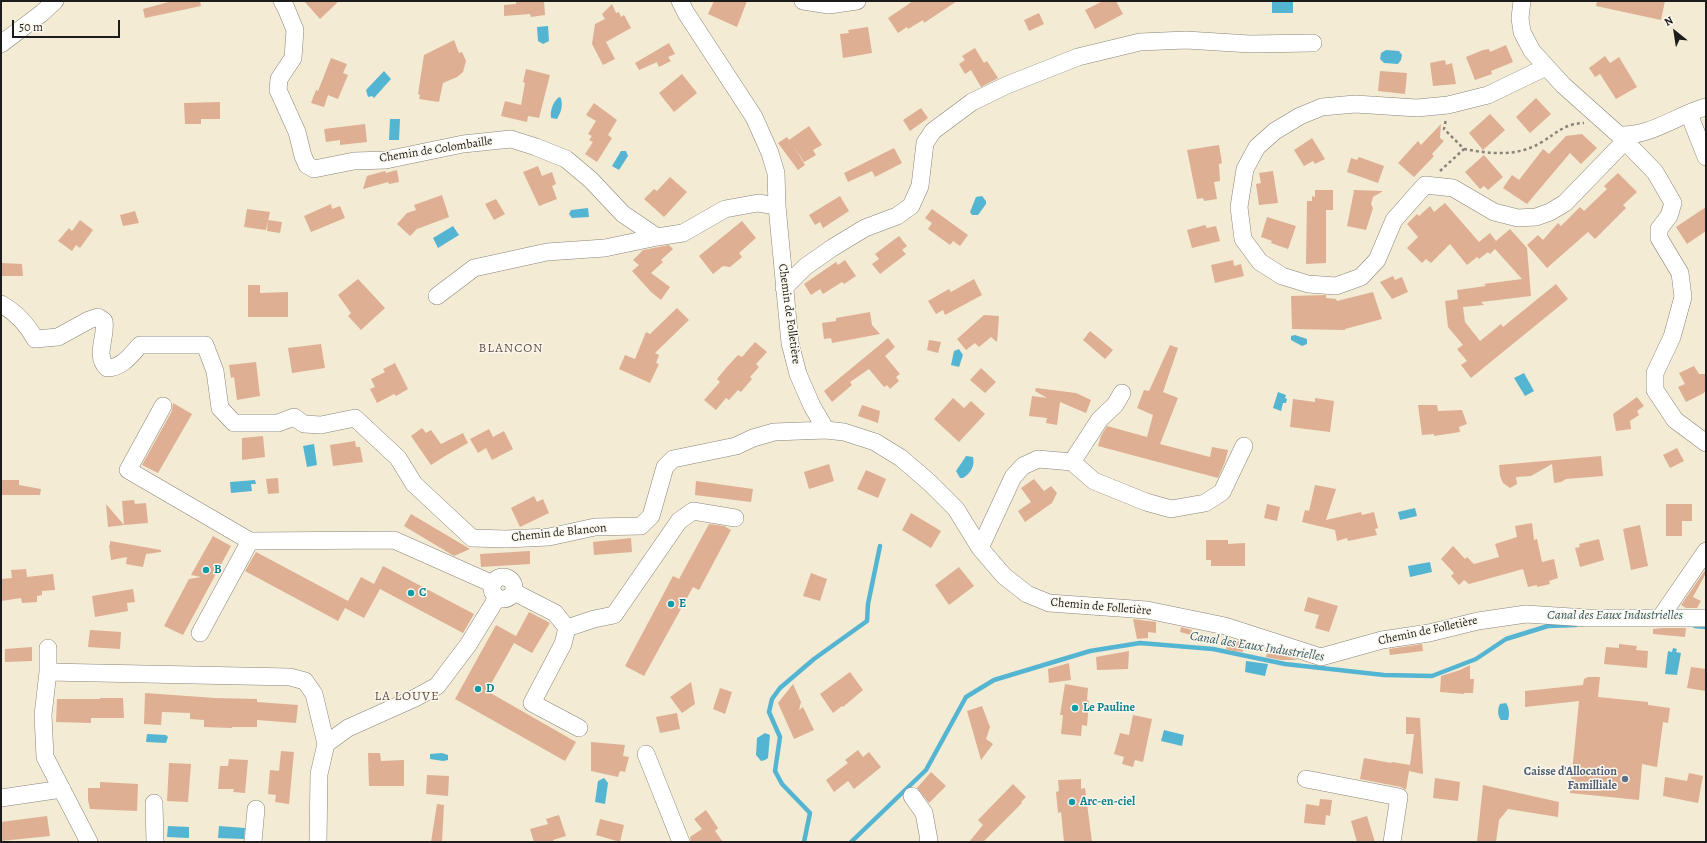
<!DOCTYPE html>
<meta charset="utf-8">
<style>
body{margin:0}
#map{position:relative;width:1707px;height:843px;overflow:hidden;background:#f3ebd3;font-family:Alegreya,serif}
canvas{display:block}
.frame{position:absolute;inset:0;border:2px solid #1c1c1c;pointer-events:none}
.north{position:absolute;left:1655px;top:12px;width:40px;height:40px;-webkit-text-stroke:3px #fbf7ec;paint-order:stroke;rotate:330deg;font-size:11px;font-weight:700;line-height:16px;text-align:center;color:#1c1c1c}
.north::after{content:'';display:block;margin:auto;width:14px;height:18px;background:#1c1c1c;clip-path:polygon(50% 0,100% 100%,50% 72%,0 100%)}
.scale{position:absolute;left:12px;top:20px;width:108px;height:18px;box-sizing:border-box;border:2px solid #1c1c1c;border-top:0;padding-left:5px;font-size:12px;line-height:14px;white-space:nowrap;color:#1c1c1c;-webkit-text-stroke:3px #fbf7ec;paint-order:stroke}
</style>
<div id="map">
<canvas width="1707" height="843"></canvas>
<div class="frame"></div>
<div class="north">N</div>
<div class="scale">50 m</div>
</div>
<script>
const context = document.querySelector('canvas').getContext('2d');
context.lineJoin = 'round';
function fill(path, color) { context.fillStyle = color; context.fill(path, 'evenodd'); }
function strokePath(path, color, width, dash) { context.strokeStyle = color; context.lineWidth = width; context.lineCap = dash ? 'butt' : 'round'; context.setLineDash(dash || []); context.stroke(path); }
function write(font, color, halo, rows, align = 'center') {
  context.font = font + ' Alegreya,serif'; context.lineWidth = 3; context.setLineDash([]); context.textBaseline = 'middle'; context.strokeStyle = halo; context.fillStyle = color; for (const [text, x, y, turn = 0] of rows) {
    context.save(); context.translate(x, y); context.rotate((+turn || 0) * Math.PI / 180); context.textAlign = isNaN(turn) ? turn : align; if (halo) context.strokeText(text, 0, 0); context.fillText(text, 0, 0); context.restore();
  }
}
fill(new Path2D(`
 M1272 2H1293V13H1272Z
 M548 26 549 41 543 44 538 41 537 27Z
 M1386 50 1399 51 1402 55 1401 60 1398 64 1384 63 1380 59 1381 53Z
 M384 71 391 79 374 98 372 96 368 97 366 90Z
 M559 97 561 98C563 107 561 112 557 119L551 118C550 110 553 102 559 97Z
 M390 119H400L399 140H389Z
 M621 151H626L628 156 619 170 612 166Z
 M982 196 986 201V204L978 215H972L970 212 976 197Z
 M588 208 589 217 572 218 569 214 571 210Z
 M453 226 459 235 438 248 433 238Z
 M1295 335 1307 339V344L1302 346 1291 340V336Z
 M959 349 963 355 959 367 951 365 954 351Z
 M1524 373 1534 391 1525 396 1514 378Z
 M1278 392 1286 395 1285 398 1287 399 1286 403H1283L1281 411 1273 408Z
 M314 444 317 465 307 467 303 446Z
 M966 456 973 457C975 466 971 473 963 478H960L956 471Z
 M255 480 256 484H251L252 491 231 493 230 482Z
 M1415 508 1417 516 1400 520 1398 512Z
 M1430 562 1432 572 1410 577 1408 566Z
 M1673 648 1677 649 1676 652 1681 653 1677 675 1665 674 1668 651 1672 652Z
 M1246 661 1268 664 1265 676 1245 672Z
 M1506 703C1509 707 1510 715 1508 720H1501C1498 717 1497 709 1500 704Z
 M1164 730 1184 735 1182 746 1161 741Z
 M765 733 770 735 768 758 765 760 761 761 756 755 757 738Z
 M147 734 166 735 168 737 166 743 146 742Z
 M442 753 448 755V760L443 761 430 759V754Z
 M604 778 608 783 605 804 595 802 598 781Z
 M168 826 189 827V838L167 837Z
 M219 826 245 828 244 839 218 838Z`), '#54b5d3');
strokePath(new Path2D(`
 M1695 626 1706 627
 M804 842 810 813 782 784 775 771 780 737 769 712 772 699 780 688 814 659 867 621 868 604 880 546
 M851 842 926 770 966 697 994 680 1090 651 1140 643 1213 649 1285 664 1384 675 1432 676 1476 659 1506 639 1548 626 1576 625`), '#54b5d3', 4.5);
fill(new Path2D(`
 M172 1H200L201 6 145 18 143 9Z
 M304 1H339L320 19Z
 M516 1H544L545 15 531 17 530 14 504 16V5L516 4Z
 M714 1H747L737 27 708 14Z
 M913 1H957L924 23 923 20 908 29 907 27 898 33 888 18Z
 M1103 1H1116L1123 14 1095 29 1085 10Z
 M1597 1H1665L1661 20 1596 6Z
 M612 4 616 13 619 12 621 17 624 15 631 28 606 42 615 59 603 65 592 44 595 24 605 19 602 14Z
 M1039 13 1044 24 1029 31 1024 20Z
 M868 27 872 53 843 58 840 34 849 33 848 30Z
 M454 40 459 53 462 52 466 61 463 72 457 77 443 83 439 102 419 99 420 95 418 94 424 55Z
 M669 43 675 54 668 57 671 61 659 67 657 62 639 70 635 63Z
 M1506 45 1513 62 1491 71 1492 74 1475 80 1466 57 1483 50 1489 49 1490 52Z
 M975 48 984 63 987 61 998 78 981 87 971 70 965 74 959 64 965 60 962 56Z
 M1605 56 1610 63 1619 57 1637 87 1616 99 1600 74 1595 77 1589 68Z
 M331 58 347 64 343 73 348 75 338 99 328 95 324 107 311 103 316 90 318 91Z
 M1445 60 1446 65 1452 63 1456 84 1433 86 1430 63Z
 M526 69 550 75 539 118 528 116 527 122 501 116 505 101 521 105 525 83 523 82Z
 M1380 71 1407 73 1405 94 1378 91Z
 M682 74 697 93 674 112 659 93Z
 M1536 98 1551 114 1530 133 1516 117Z
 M220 102V119H201V124H185L184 103Z
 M594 103 617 120 608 135 612 138 597 162 585 154 593 142 589 140 592 136 588 134 596 121 586 115Z
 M921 108 928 118 910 131 903 120Z
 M1490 114 1505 130 1483 150 1469 133Z
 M365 124 367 142 340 145V140L326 142 324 129Z
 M1441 124 1440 138 1444 141 1432 154 1434 156 1414 177 1398 163 1418 141 1421 145Z
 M809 126 822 145 813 150 816 155 804 162 793 145 805 165 798 170 778 143 787 137 789 140Z
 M1582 134 1597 148 1581 164 1570 153 1527 204 1503 188 1512 175 1519 180 1543 149 1549 154 1566 136Z
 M1312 138 1325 159 1315 164 1313 161 1304 166 1294 150Z
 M1219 145 1222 163 1219 164 1220 181 1214 182 1217 199 1204 201 1203 198 1197 199 1187 150Z
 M894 148 902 163 875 177 872 171 848 182 844 173Z
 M1484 155 1503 177 1488 190 1484 186 1480 189 1465 172Z
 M1359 157 1384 166 1378 183 1347 172 1351 158 1357 160Z
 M538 166 542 176 552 172 556 184 552 186 557 199 539 206 523 172Z
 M397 170 399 182 389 184 388 182 363 189 367 176 385 171 386 173Z
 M1273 171 1278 203 1259 205 1256 184 1261 183 1259 173Z
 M1618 173 1637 192 1623 205 1626 208 1595 239 1588 232 1547 268 1527 245 1538 235 1543 240 1558 223 1561 226 1580 207 1584 211 1607 189 1604 186Z
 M670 177 687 192 664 217 644 199 654 189 657 191Z
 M1315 190H1333V210H1326V263L1306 264 1307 201H1312V196L1315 197Z
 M1353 190 1383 191 1373 197 1371 204 1373 208 1366 230 1347 226 1354 191Z
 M442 195 449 217 417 229 410 236 397 224 407 213 416 210 414 205Z
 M840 196 849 211 823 228 820 222 815 225 809 215Z
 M496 199 505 214 494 220 485 204Z
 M1445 203 1479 242 1490 233 1496 241 1510 229 1527 248 1531 296 1481 302 1484 305 1463 307 1465 322 1480 341 1501 324 1503 327 1556 284 1568 299 1471 378 1461 365 1467 361 1457 349 1463 345 1448 327 1445 301 1458 299 1457 290 1486 286 1484 284 1522 279 1495 249 1490 254 1488 252 1479 259 1477 257 1467 265 1450 244 1431 263 1426 259 1422 263 1407 248 1418 237 1407 224 1417 214 1419 216 1430 206 1434 212Z
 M331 204 332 209 340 206 345 218 311 232 304 216Z
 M1706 207V231L1687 244 1676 227Z
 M247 209 270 212 266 230 244 227Z
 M932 209 968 235 960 246 953 241 950 245 928 229 932 223 925 218Z
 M135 211 139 223 123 226 120 215Z
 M1267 217 1296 226 1288 249 1271 243 1272 241 1261 237Z
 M80 220 93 230 80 248 76 245 72 251 58 241 69 228 72 231Z
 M268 220 282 222 280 233 267 231Z
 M742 221 756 238 739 253 742 257 730 267 723 266 713 274 699 256Z
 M1205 225 1207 228 1216 226 1220 241 1192 248 1187 230Z
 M899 236 907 246 902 250 906 254 880 274 872 264 879 259 875 254Z
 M669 245 673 249 661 260 663 262 651 273 670 287 661 300 651 292 632 271 639 265 633 260 643 250Z
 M845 260 856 276 844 284 842 282 823 294 820 289 811 295 804 284 836 262 838 265Z
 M1233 260 1234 266 1241 264 1244 276 1215 283 1211 265Z
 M1 263 22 264 23 276H1Z
 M1393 276 1395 280 1402 277 1408 292 1392 299 1380 282Z
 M358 279 385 308 361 330 348 316 351 313 338 295Z
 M974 279 982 295 945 315 943 310 936 314 928 301 949 289 951 292Z
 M248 285H260V293L288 292V317H248Z
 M1373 292 1382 319 1345 329V330L1292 329 1291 296 1326 295V298L1336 299 1337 301Z
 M677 308 689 320 655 353 659 355 656 363 659 364 650 383 619 369 625 355 635 359 646 332 650 334Z
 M870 312 872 325 880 334 832 343 831 338 824 339 822 323 836 321V318Z
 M984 315 999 316 997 342 991 337 979 347 975 343 966 350 957 339Z
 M1090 331 1113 350 1105 359 1083 340Z
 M888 338 895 347 885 356 900 374 896 377 899 381 890 389 887 385 884 387 869 369 850 382 852 385 832 402 824 391Z
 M929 340 941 342 938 353 927 350Z
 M755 342 767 352 756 364 759 367 750 377 752 379 741 392 738 390 729 400 726 398 716 410 704 400 720 382 717 379 726 368 738 355 742 357Z
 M321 344 325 368 292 373 288 348Z
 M1170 345 1178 348 1163 392 1178 398 1160 444 1210 457 1212 447 1228 450 1225 462 1218 478 1098 446 1101 436 1107 426 1147 437 1153 415 1137 408 1144 390 1149 391Z
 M256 362 260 396 237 400 234 377 231 378 229 365Z
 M395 363 408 389 396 396 394 394 377 403 370 389 375 387 371 379 385 372 383 369Z
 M1694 366 1699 374H1706V389L1704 393 1686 402 1678 387 1685 384 1679 373Z
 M981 368 996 382 985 393 970 380Z
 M1036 388 1076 393 1091 400 1086 413 1060 402 1057 425 1046 423 1047 418 1029 416 1032 396 1047 398 1035 391Z
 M1637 397 1644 406 1637 411 1639 415 1630 421 1631 429 1616 431 1613 414Z
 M953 398 964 408 971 401 985 414 959 442 934 419Z
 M1315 398 1334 401 1330 432 1290 427 1293 399 1315 402Z
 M173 403 192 414 158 473 142 465 172 411Z
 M862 405 880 411 878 423 858 416Z
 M1418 405H1437L1438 411 1462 410 1467 424 1459 427 1460 432 1434 436V434L1422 435Z
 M422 428 426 433 431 430 441 444 463 433 468 443 445 456 431 465 411 436Z
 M489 429 493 437 504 431 513 449 492 460 486 448 478 453 470 439Z
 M263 436 265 457 242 460V438Z
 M355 441 356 447H360L363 462 333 466 330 445Z
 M1677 448 1684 461 1670 468 1663 455Z
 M1601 456 1603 476 1566 479 1561 482 1554 483 1552 464 1531 476 1516 477 1517 484 1510 488 1503 483 1500 476 1499 465Z
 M829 464 834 481 809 489 804 472Z
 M866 470 886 479 878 498 857 489Z
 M278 478 279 493 268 494 266 479Z
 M1034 479 1044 491 1051 486 1057 493 1052 503 1025 522 1018 511 1031 502 1021 488Z
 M1 480H19V485L41 489 40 495H1Z
 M696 481 753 489 751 502 695 495Z
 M1315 485 1336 489 1326 520 1361 512 1362 515 1374 512 1378 528 1375 529 1377 535 1348 541 1347 538 1337 541 1335 530 1302 522 1305 510 1309 511Z
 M534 496 537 502 543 499 549 513 520 527 511 508Z
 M134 500 135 504 146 503 148 523 124 525 122 501Z
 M106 504 124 525 108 527Z
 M1267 504 1280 507 1277 521 1264 518Z
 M1666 504H1692V521H1682V536H1666Z
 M911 513 941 531 931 548 902 530Z
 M411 514 470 549 454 556 404 526Z
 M1532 523 1534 540 1537 539 1542 562 1554 559 1558 578 1549 581 1550 584 1537 587V585L1528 587 1523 569 1469 584 1464 580 1459 585 1451 576 1454 573 1441 559 1453 546 1465 559 1467 557 1474 564 1499 557 1495 544 1517 537 1515 526Z
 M709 524 724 526 731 530 699 590 693 587 644 676 625 666 673 576 679 579Z
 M1640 525 1648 566 1631 570 1623 529Z
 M213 536 231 546 183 635 164 626 189 579 201 577 191 575Z
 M631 538 632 552 594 555 593 542Z
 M1599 539 1604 560 1580 567 1575 548 1580 547 1579 544Z
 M1206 540H1228V544L1245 543V566H1211V560H1206Z
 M110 541 161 550V552L146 554 143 567 126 564 127 557 111 560 109 545H110Z
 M530 551V564L481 567 480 554Z
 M256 552 348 601 361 577 374 584 383 566 474 614 463 633 380 589 364 618 345 608 338 621 245 571Z
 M959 567 974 586 949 605 935 585Z
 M26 569 27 577 53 574 55 590 42 591V595L37 596V602L22 603 21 598 1 601V579L12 578 11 570Z
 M1706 569V573L1693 597 1701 601 1697 608H1686L1681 605Z
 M811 573 827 579 820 601 803 596Z
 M133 589 135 602 127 603 128 611 95 617 92 596Z
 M1308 597 1338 606 1329 632 1315 628 1319 615 1304 611Z
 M529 612 550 623 532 653 514 643 487 691 576 742 565 761 455 699 496 625 516 636Z
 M1133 619 1156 622V633L1148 632V638L1137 639Z
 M1181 627 1192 630 1191 635 1180 632Z
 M1663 628H1686L1685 637 1653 634V629Z
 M90 630 121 632 120 649 88 647Z
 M1228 638 1244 643 1243 652 1226 650Z
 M1422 644 1423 651 1390 655 1389 649Z
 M1619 644 1637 646 1636 650 1648 651 1647 668 1604 664 1606 647 1619 648Z
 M32 647V661L5 662V649Z
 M1268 650 1298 660H1281L1266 657Z
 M1129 651 1128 669 1097 670 1096 657Z
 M1069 663 1071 680 1049 683 1048 669Z
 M1470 665V679H1474L1473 693H1464V694L1440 692 1441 676 1460 670Z
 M1691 667 1706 669V691L1687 688Z
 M850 672 863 690 843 707 842 706 833 713 820 694Z
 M1588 677H1600L1598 697 1648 702V705L1670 708 1668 723 1663 722 1657 767 1642 764 1639 800 1570 793 1579 701 1525 707V691L1583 685 1584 679Z
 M691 682 695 704 682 713 670 697Z
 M793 684 801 702 799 710 803 707 814 730 794 739 778 703Z
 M1065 684 1088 688 1087 700 1089 701 1087 726 1082 725 1081 736 1061 734 1063 715H1060Z
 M720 688 732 692 725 714 713 709Z
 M145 693 215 698 257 699V702L298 705 296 723 257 720V727H232V728L204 727V720L190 719V713L162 712 161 725 144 724Z
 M100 698H123L124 718H91V723L56 722 57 699H100Z
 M982 706 990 727 986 739 993 744 981 760 967 711Z
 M677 713 680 729 660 733 656 717Z
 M1133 715 1152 719 1143 762 1135 760 1133 767 1122 764 1124 757 1114 754 1120 733 1129 735Z
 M1406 717 1420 718 1423 774 1409 771 1406 790 1401 787 1360 779 1364 758 1391 763 1392 762 1410 765 1414 734H1406Z
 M591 742 625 745 623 756 629 757 625 772 620 771 618 777 591 771Z
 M858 750 863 757 869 752 881 767 854 789 848 781 834 792 826 780 848 763 845 760Z
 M281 751 294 752 289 804 275 802 276 795 268 794 270 770 279 771Z
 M368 753H380L381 761 404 760V786H369Z
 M229 759 248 760 245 793 233 792 234 789H218L220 766H228Z
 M169 763 191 764 188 802 167 801Z
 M931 772 946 786 929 803 917 788Z
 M1689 773 1703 776 1698 803 1663 796 1665 777 1687 781Z
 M427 775 449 776 448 796 426 794Z
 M1435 778 1460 782 1458 801 1433 798Z
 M1081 779V789L1085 788 1092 842H1064L1061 812 1058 813 1056 792 1059 791 1058 780Z
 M100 782 138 784 137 811 90 809 88 800V788H100Z
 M1013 784 1026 797 1021 802 1022 803 983 842H969L983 825 978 820Z
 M1483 785 1559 802 1558 817 1508 809 1499 820 1496 842H1477Z
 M1320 799 1332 800 1330 816 1326 815 1325 825 1304 823 1306 804 1319 806Z
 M437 804 444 805 442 842H431Z
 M706 810 718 828 715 831 723 842H691L690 837 702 829 694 819Z
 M559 815 566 836 553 840 554 842H534L530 829 548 824 546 819Z
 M47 816 50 836 1 841V822Z
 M1367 816 1375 842H1357L1351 821Z
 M600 819 624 825 620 842 596 835Z`), '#deaf93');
const street = new Path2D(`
 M282 1 286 8 295 30 293 58 279 79 278 90 297 132 303 156 307 165 314 169 354 161 386 160 463 144 511 139 536 147 566 159 591 180 623 214 657 237 683 233 725 209 758 203 777 206
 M680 1 686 13 754 117 770 153 776 173 777 206 790 343 798 374 812 406 826 430 844 432 875 442 901 458 930 483 956 509 980 548 1004 576 1027 594 1049 603 1147 610 1225 626 1321 657 1382 640 1429 633 1478 621 1526 614 1587 618H1706
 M803 1 829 5 857 1
 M1522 1 1520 18 1522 32 1532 51 1563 85 1619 135C1650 137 1677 115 1706 107
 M1 44 42 13 55 1
 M1546 67 1488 95 1448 105 1417 108 1355 104 1322 107 1300 116 1275 131 1257 147 1245 169 1239 207 1243 239 1260 262 1282 276 1308 284 1336 286 1361 277 1377 260 1394 220 1425 185 1453 188 1494 212 1518 218 1536 217 1550 212 1565 203 1625 141
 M1689 114 1706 157
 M1619 135 1655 172 1673 203 1669 216 1659 229V238L1680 273 1683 297 1672 337 1655 373V390L1675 420 1706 443
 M784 288 805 267 832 248 865 228 897 216 911 206 920 186 925 143 933 131 972 102 1007 85 1078 57 1140 42 1186 40 1250 44 1313 43
 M437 296 474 268 547 252 605 248 657 237
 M1 304C15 312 27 324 35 339L58 337 89 320 98 317 104 321C107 337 94 355 107 368 122 368 131 355 140 345H205L215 371 220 408 234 423H278L294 417 304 424 321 425 355 418 398 458 414 484 472 538 506 539 549 537 595 527 641 526 651 516 665 467 673 459 736 446 753 438 774 432 826 430
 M163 406 128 470 250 541
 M1072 462 1094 481 1146 502 1171 509 1205 503 1222 492 1244 446
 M980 548 1013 477 1023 466 1038 459 1072 462 1100 419 1115 405 1122 393
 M492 588a11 11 0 1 1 22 0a11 11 0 1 1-22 0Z
 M514 592 555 613 567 628 563 644 532 703 579 728
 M1660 618 1706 551
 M567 628 594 619 614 615 679 521 693 511 735 518
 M200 633 250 541 394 540 493 584
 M48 648V672L43 715 45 757 89 842
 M48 672 290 677 305 681 314 694 326 744
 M646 754 681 842
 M1306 779 1399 797 1392 842
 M912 796 924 813 929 840 928 842
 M1 798 62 789
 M154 803 155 842
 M253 842 256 809
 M318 842 319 774 326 744 348 728 415 698 437 686 468 645 497 598`);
strokePath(street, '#888478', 18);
strokePath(new Path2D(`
 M1464 149C1491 154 1518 157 1542 142 1558 132 1564 124 1584 123
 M1440 171 1464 149 1444 129 1446 119`), '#888478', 2.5, [3, 3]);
strokePath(street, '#fff', 17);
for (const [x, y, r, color] of [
 [206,570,4,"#0f9aa8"],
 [411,593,4,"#0f9aa8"],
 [671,604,4,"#0f9aa8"],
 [478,689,4,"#0f9aa8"],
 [1075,708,4,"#0f9aa8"],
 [1625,779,4,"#5c6f8a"],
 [1072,802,4,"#0f9aa8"]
]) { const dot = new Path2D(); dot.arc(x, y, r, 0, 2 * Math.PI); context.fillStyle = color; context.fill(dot); strokePath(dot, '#fbf7ec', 1.5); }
write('12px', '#1c1c1c', '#fbf7ec', [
 ["Chemin de Colombaille",436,150,-9],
 ["Chemin de Folletière",789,314,82],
 ["Chemin de Blancon",559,533,-6],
 ["Chemin de Folletière",1101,607,5],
 ["Chemin de Folletière",1428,631,-12]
]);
write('bold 12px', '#0d838f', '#fbf7ec', [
 ["B",214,570],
 ["C",419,593],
 ["E",679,604],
 ["D",486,689],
 ["Le Pauline",1083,708],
 ["Arc-en-ciel",1080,802]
], 'left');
write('bold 12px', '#4e5e75', '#fbf7ec', [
 ["Caisse d'Allocation",1617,772],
 ["Familliale",1617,786]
], 'right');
context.letterSpacing = '1px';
write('13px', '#604f46', '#fbf7ec', [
 ["BLANCON",511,349],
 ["LA LOUVE",407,697]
]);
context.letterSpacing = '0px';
write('italic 13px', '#325965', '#fbf7ec', [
 ["Canal des Eaux Industrielles",1615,616],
 ["Canal des Eaux Industrielles",1257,647,9]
]);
</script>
